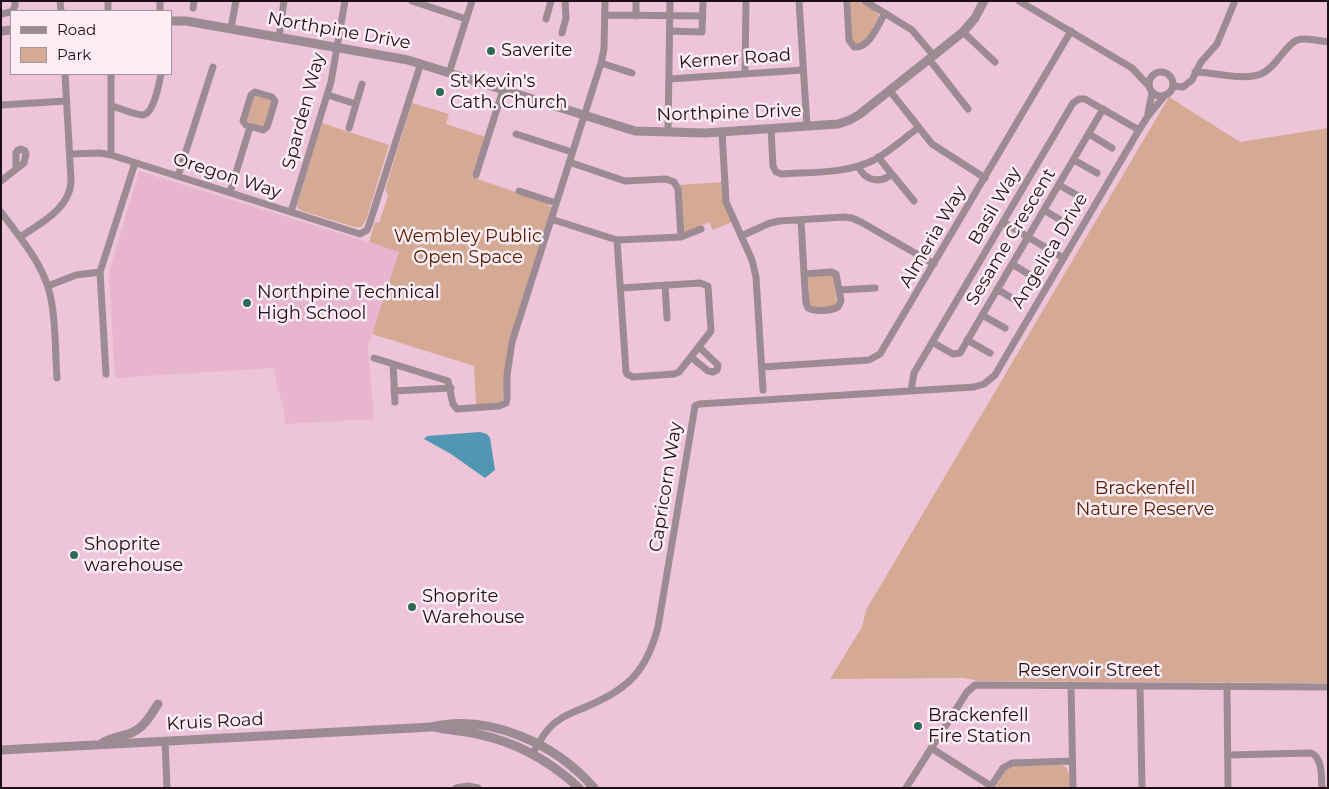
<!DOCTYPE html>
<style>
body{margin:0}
#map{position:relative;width:1329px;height:789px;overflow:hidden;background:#eec4d8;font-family:Montserrat,sans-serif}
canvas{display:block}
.frame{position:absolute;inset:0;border:2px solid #1d0f16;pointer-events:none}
.legend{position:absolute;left:10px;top:10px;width:162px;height:65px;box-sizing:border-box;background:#feedf5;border:1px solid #a4949c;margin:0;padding:6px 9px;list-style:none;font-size:15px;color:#1d0f16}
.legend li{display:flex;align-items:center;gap:10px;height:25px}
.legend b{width:25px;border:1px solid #a4949c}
</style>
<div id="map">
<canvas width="1329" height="789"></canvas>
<div class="frame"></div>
<ul class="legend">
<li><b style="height:6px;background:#9c8b93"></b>Road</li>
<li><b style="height:14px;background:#d5aa95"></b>Park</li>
</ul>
</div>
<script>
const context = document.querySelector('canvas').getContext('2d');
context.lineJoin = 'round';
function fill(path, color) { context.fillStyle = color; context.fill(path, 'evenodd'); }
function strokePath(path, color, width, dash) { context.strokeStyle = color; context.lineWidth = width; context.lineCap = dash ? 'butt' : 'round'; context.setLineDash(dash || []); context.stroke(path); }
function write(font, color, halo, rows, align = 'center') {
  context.font = font + ' Montserrat,sans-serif'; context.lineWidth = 5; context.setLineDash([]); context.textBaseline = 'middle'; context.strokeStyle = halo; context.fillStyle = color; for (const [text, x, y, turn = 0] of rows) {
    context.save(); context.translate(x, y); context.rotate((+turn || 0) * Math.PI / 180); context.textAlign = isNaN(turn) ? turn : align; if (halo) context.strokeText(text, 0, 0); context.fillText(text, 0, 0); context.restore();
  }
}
fill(new Path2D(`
 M139 171 400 252 368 345 374 419 285 424V416L273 368 115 378 109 272Z`), '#e7b6ce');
fill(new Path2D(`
 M851 1C861 1 874 7 879 16L867 39 858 44 852 42Z
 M257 95 269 99 272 101 266 123 262 127 248 122 247 119 253 97Z
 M1169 97 1240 142 1328 128V683L979 681 964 678 830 679 862 627 866 610Z
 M412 103 449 114 446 124 486 137 472 177 547 203 551 208 507 351C505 363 506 395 501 403L476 405 474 366 372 334 399 252 369 242 375 222 379 223 388 196 385 190Z
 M322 123 389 145 366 220 361 227H354L302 211 298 208 297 205Z
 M722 182 732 222 713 230 709 222 687 232 684 231 683 228 680 185Z
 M833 274 837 303 834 306 815 308 809 305 808 278 810 276Z
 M1062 765C1071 769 1069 779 1070 788H995L1005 771 1012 766Z`), '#d5aa95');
fill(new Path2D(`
 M480 432 487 434 490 438 495 470 485 478 451 454 424 439 427 436Z`), '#5196b2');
strokePath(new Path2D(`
 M60 1 61 11
 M108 1V11
 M160 1V11
 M412 1 466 19
 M799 1 807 126
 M847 1 849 40 854 47C869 49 878 25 885 13
 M865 1 912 30 934 56
 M1019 1 1132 68 1148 85
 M193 8 194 1
 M12 11 15 6V1
 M1 14 11 12
 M605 15 703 16
 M636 16V1
 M546 19 551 1
 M231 28 236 1
 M670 31 702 32 703 1
 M963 32 995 62
 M562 33 566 18 565 1
 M279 37 284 1
 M929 59 968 109
 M601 63 632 73
 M1149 84a12 12 0 1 1 24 0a12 12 0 1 1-24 0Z
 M1195 72C1214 72 1243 81 1261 74 1277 67 1284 46 1297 40 1306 37 1319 41 1328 42
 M449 73 472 1
 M745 74 746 1
 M669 79 803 70
 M1173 86 1183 87 1192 80 1201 62 1217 44 1235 1
 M890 91 932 144 985 178
 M255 92 272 97 275 101 267 127 263 130 246 125 243 121 251 95Z
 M328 95 356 104
 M1 105 66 101
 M111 106C120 108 132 114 142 115 154 115 159 83 161 74
 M1148 113 1152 93
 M349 128 362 84
 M771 129 773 166 776 172 782 174C812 172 846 174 874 160 890 151 903 139 918 128
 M668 132 670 1
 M722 132 726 202 752 260 756 277 763 390
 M516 134 572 152
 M1089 134 1112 148
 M70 154 100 153 111 155 360 234 367 230 369 225 421 63
 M111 155V74
 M878 157 914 201
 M1074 160 1097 173
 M569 162 625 181 666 179 674 182 678 189 681 237
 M858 166C865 181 880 184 892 174
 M476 175 503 90
 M178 176 213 67
 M1 181 24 163 26 154 25 151 21 149 18 150 16 153V169
 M1059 185 1082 198
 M519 191 556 203
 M230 192 250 127
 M1044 210 1067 224
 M1 212C18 235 39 259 48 287 56 312 55 351 57 378
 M291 212 331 82 345 1
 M551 219 617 240 681 237 701 229
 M801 220 804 274 831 272 836 274 841 301 838 307C830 311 815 312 808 308L806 303 804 274
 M1003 222 1063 258
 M741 236 770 223 779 221 844 217 852 218 861 222 934 264
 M20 237C41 223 71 208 71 180L65 74
 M617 240 626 372 627 374 633 377 674 374 679 372 711 331 708 286 700 283 621 288
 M1012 264 1035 278
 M665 285 667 318
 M48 286 76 275 100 272
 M997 289 1020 303
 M840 290 875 288
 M982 315 1005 328
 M967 340 990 353
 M932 342 953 354 960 353 1103 109
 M691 357 708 371 713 372 717 370 718 365 699 347
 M374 358 448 381 453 404 457 409 499 406 506 403 507 398V375L512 342 601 63 604 49 605 1
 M393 364 395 402
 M762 367 869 360 880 354 1071 31
 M106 374 100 272 135 163
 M394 391 451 388
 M911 391 914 373 1073 103 1079 99H1085L1139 130
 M1071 685 1073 788
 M1140 686 1142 788
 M1227 686 1228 788
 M165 741 167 788
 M931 748 991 786
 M533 753C540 741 547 727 559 720 568 713 580 710 590 705 630 688 647 669 658 627L695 406 699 404 974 387 984 384 995 375 1139 130 1148 116 1165 95
 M1228 755 1311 753C1323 758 1321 777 1322 788
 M456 788 468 786 478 788
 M906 788 967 692 975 685 1328 687
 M990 788 1003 768 1012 763 1072 761`), '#9c8b93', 7);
strokePath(new Path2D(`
 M171 21H186L408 60 635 131 705 133 838 124 850 120 860 114 963 32 975 18 984 1
 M1 31 11 30
 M434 727C448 730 463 731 477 734 516 742 550 761 579 788
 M102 743C110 738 119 737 128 734 143 730 150 716 158 704
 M1 750 431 727C489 713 556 744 594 788`), '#9c8b93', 9);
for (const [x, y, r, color] of [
 [491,51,5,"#2e6a55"],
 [440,92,5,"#2e6a55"],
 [247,303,5,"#2e6a55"],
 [74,555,5,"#2e6a55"],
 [412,607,5,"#2e6a55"],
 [918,726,5,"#2e6a55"]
]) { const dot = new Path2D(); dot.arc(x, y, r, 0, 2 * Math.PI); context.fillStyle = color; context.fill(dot); strokePath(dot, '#feedf5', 2); }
write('18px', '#1d0f16', '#feedf5', [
 ["Northpine Drive",339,31,10],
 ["Kerner Road",735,59,-4],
 ["Sparden Way",304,111,-75],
 ["Northpine Drive",729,113,-2],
 ["Oregon Way",227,176,18],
 ["Basil Way",995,206,-60],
 ["Almeria Way",933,237,-60],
 ["Sesame Crescent",1011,237,-59],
 ["Angelica Drive",1050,251,-59],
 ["Capricorn Way",666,487,-81],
 ["Reservoir Street",1089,671],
 ["Kruis Road",215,722,-3]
]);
write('18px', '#1d0f16', '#feedf5', [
 ["Saverite",501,51],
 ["St Kevin's",450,82],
 ["Cath. Church",450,103],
 ["Northpine Technical",257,293],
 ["High School",257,314],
 ["Shoprite",84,545],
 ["warehouse",84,566],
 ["Shoprite",422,597],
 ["Warehouse",422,618],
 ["Brackenfell",928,716],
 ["Fire Station",928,737]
], 'left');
write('18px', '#562000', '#feedf5', [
 ["Wembley Public",468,237],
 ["Open Space",468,258],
 ["Brackenfell",1145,489],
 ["Nature Reserve",1145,510]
]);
</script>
